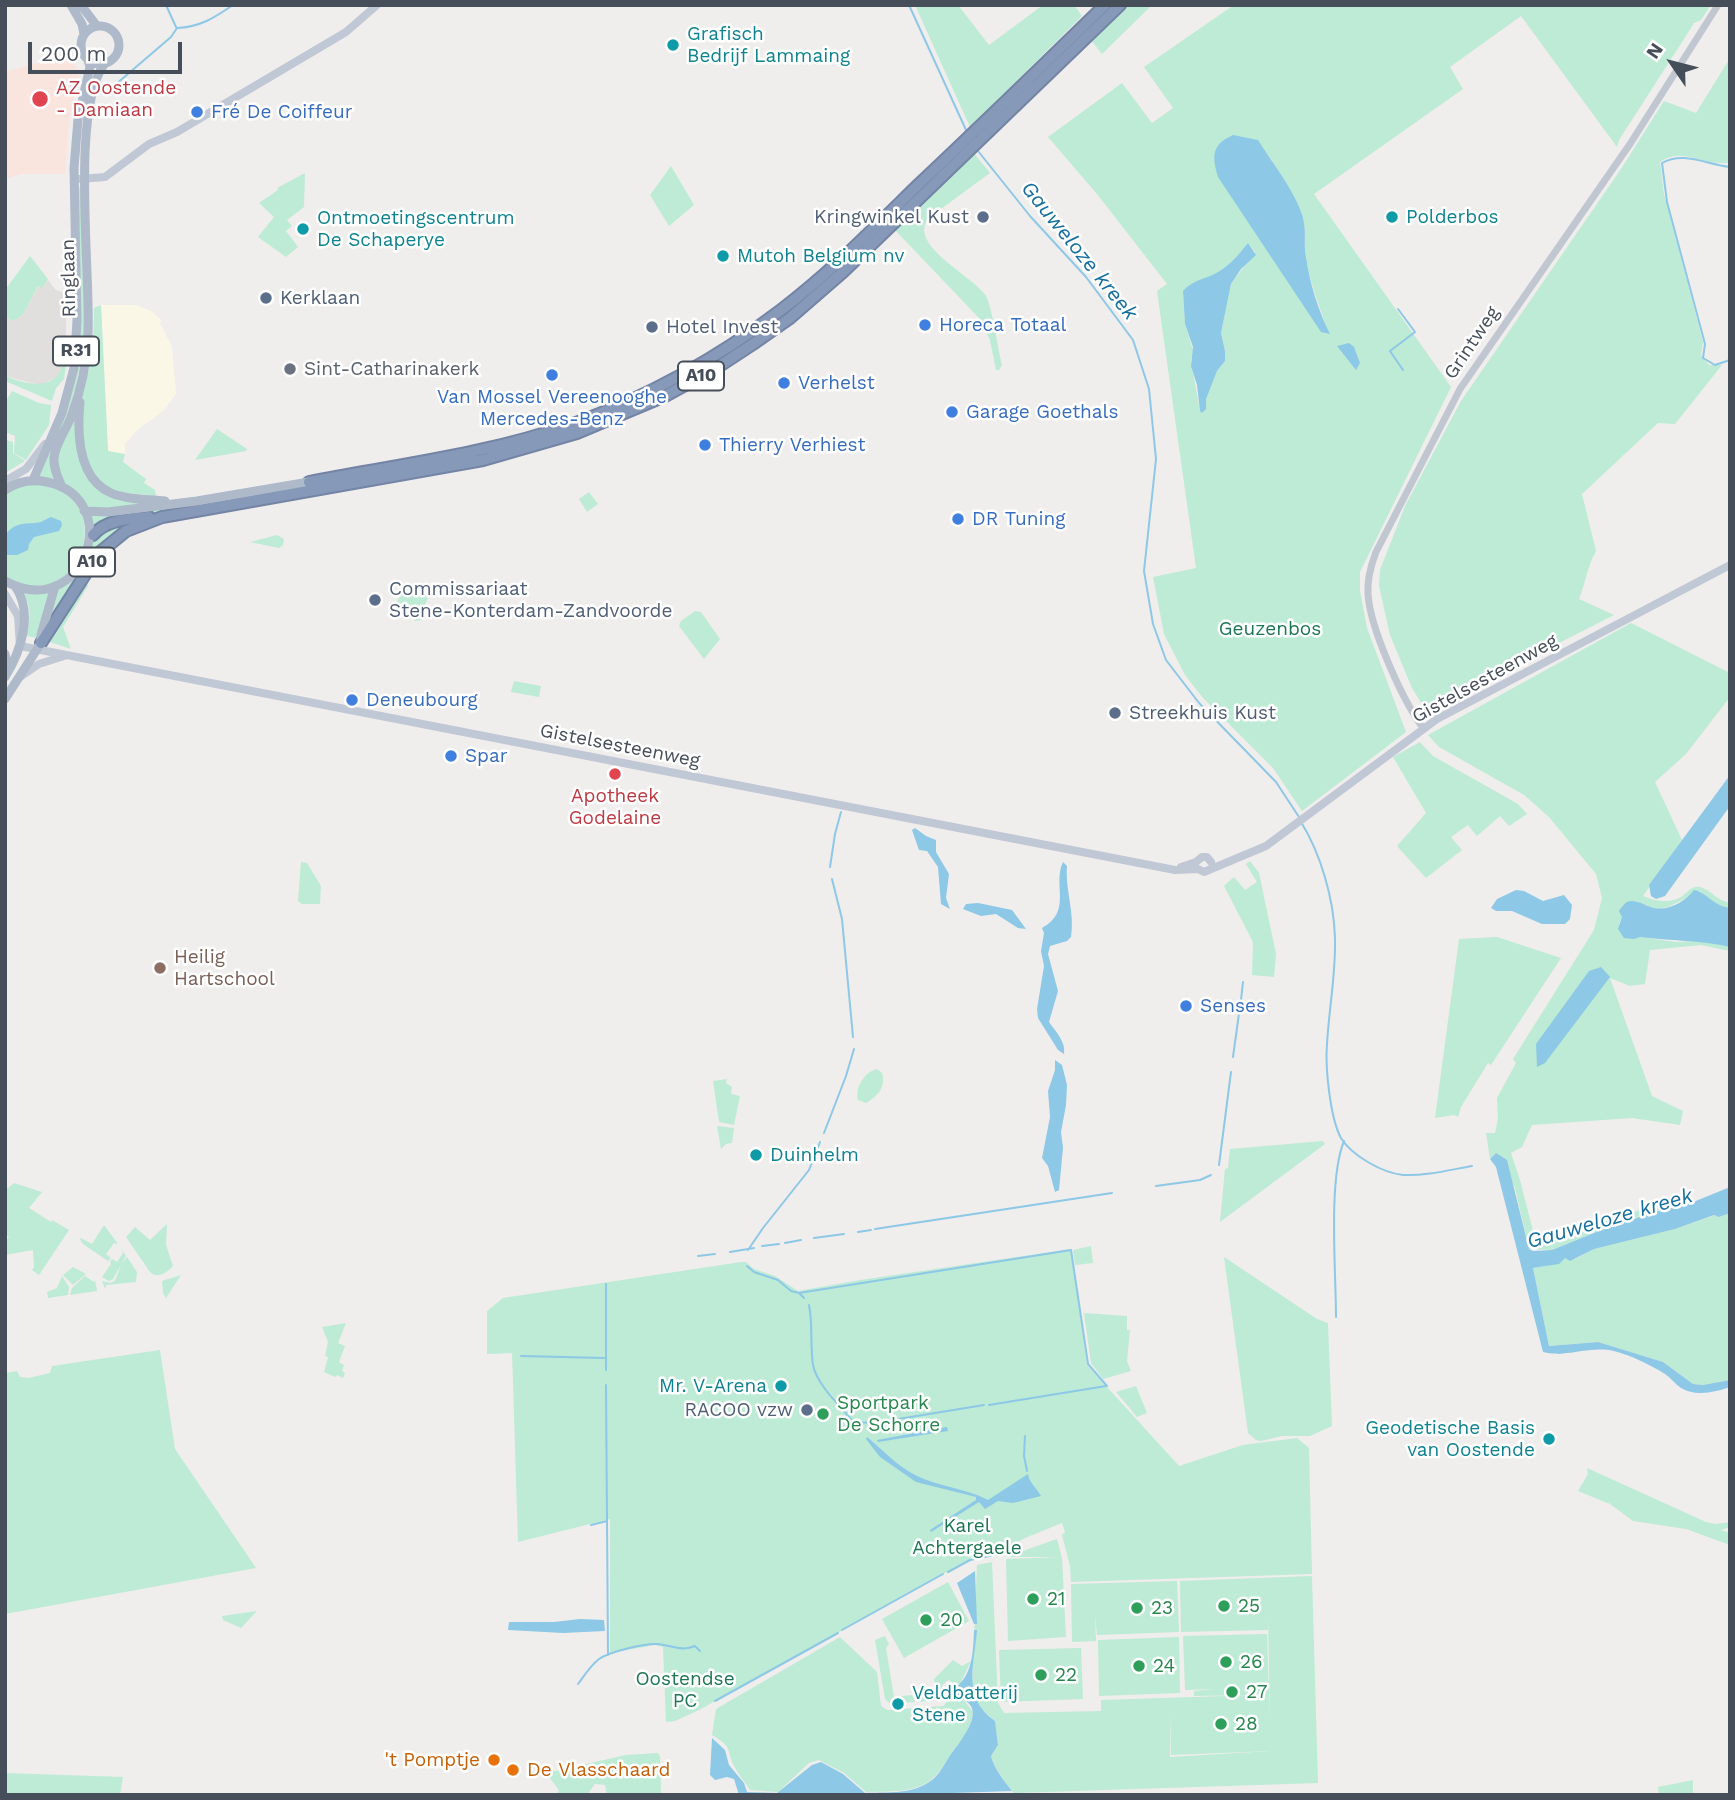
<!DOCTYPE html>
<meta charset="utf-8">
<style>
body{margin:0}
#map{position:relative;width:1735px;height:1800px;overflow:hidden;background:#f0eded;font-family:"Work Sans",sans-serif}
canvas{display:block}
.frame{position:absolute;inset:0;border:7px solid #464e59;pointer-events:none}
.north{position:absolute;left:1637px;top:28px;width:70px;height:70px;-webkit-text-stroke:5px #fff;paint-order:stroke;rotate:305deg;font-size:19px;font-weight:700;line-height:28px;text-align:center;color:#464e59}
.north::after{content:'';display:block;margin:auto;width:24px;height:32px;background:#464e59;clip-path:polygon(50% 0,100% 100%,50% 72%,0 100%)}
.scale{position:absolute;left:28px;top:42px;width:154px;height:32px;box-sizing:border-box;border:4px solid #464e59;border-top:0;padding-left:9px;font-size:21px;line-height:24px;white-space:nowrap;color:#464e59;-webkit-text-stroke:5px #fff;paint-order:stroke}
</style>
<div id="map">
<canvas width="1735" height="1800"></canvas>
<div class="frame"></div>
<div class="north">N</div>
<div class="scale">200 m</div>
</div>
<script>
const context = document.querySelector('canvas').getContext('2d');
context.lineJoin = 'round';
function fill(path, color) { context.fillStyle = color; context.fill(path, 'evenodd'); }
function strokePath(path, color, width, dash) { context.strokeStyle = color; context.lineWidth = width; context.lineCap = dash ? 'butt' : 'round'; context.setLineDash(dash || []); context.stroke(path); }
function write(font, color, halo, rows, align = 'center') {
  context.font = font + ' "Work Sans",sans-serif'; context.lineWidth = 5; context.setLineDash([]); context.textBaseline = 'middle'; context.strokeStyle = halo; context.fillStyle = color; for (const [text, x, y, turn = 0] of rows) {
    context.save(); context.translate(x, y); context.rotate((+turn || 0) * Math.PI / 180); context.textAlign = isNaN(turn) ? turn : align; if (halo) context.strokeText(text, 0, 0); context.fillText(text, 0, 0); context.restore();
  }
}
fill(new Path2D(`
 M101 305H136L151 311 162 321 160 323 172 347 176 394 164 410 135 432 125 444V454L108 451Z`), '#faf7e6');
fill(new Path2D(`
 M48 280 56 290 67 294 65 364 57 377 43 384H35L5 376V316L13 321 23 315 39 285 43 288Z`), '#e1dede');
fill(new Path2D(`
 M67 61 75 64 79 76 69 122 65 174H21L5 179V72L34 64Z`), '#f9e4de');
fill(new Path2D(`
 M915 5H958L989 45 1043 5H1074L1082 16 970 127Z
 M1127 5H1152L1102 54 1091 40Z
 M1234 5H1711L1701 20 1694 23 1691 28 1619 140 1617 147 1521 16 1450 67 1463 89 1314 194 1451 387 1360 572V591L1367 628 1406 732 1302 811 1273 768 1203 698 1185 675 1164 634 1153 577 1196 568 1157 291 1167 284 1097 194 1048 137 1122 83 1152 123 1173 108 1144 67ZM1233 136 1257 140C1271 161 1291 186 1300 209 1308 228 1303 239 1306 256 1310 284 1320 308 1329 334ZM1248 243 1255 252 1231 284 1221 333 1225 351V361L1217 371 1200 411 1191 361 1193 350 1185 324 1183 291C1192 280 1206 280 1218 272 1231 264 1239 254 1248 243Z
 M1730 58V163C1722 163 1713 163 1706 161 1687 157 1677 151 1660 162L1664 194 1703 342 1701 355 1709 365H1722L1675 424 1658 423 1582 494 1596 551C1587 567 1586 582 1579 599L1614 615 1426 711 1412 688 1390 635 1379 586 1380 570 1405 506 1461 401 1621 169 1664 101 1696 113Z
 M974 153 990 173 930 217C904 244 974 276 986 296 992 307 998 349 1002 365L999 370H996L990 340 979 318 894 229Z
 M671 166 694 205 669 226 650 195Z
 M305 173 304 207 287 220 292 226 286 231 298 247 286 257 258 237 274 217 259 203 278 190 277 188Z
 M77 186 82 189 85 338 74 399 56 442V480L38 477 77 372Z
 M30 256 48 279 43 288 38 286 23 315 13 321 5 316V290Z
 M101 305 108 451 125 454 123 462 146 479 144 483 155 490 156 496 115 492 95 478 81 444V403L93 352 94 308Z
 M66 342 69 343 64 379 56 388 52 401 5 381V376C43 391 65 387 66 342Z
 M12 391 39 403 51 405 49 425 26 460 14 453 15 436 5 432V403Z
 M72 420 76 421 93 481 142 503 116 508H90L65 484 56 459Z
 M217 429 247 449 246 451 195 460Z
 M6 440 13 442V453L25 461 5 473Z
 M30 484C124 485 85 622 5 577V494L20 486Z
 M589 492 598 504 587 512 579 499Z
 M218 503 160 514 125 517 93 530 90 515Z
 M139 521 118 534 48 627 54 594C62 585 73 581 80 572 89 562 89 552 94 540 100 525 124 524 139 521Z
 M277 535 284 539 283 545 279 548 250 542Z
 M86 580 88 586 63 627 71 649 50 642 48 641Z
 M403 589 412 594 423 592 428 597 423 611 422 620 415 621 405 611 391 615Z
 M49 592 37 638 27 636C29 622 33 604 22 593Z
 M695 611 701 612 720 639 704 659 679 626 681 621Z
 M1631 623 1730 673V697L1686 754 1655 782 1682 840 1643 896C1655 901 1668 904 1681 897 1687 893 1692 885 1700 887 1711 890 1716 900 1730 903V908L1717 906 1700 891 1668 907 1657 909 1634 901 1619 923 1640 937 1676 942 1700 941 1730 947V951L1701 945 1650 950 1645 984 1630 986 1610 978 1652 1096 1683 1111 1680 1125 1632 1118 1532 1125 1522 1147 1511 1153 1520 1180 1536 1243 1675 1199 1685 1198 1686 1205H1676L1599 1231 1552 1250 1529 1249 1515 1188 1496 1153 1490 1159 1486 1133H1495L1498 1119 1497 1098 1516 1063 1513 1059 1594 930 1602 898 1596 874 1549 817 1524 795 1439 747 1428 735Z
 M514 681 541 686 539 697 511 692Z
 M1420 742 1433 756 1518 804 1527 814 1509 826 1500 816 1477 836 1468 825 1451 837 1462 850 1426 878 1397 846 1426 813 1393 757Z
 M1250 861 1259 873 1276 954 1274 977 1252 975 1253 942 1224 886 1234 877 1245 890 1257 882 1246 864Z
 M301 862 307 863 321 886 320 904H302L298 901Z
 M1497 937 1561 958 1491 1065 1488 1063 1461 1107 1458 1117 1454 1115 1435 1118 1459 939Z
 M877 1069 882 1073C886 1087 878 1096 866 1103L858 1100C855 1088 864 1072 877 1069Z
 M727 1079 726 1083 732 1087 731 1094 740 1096 734 1125 719 1122 713 1081Z
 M717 1126 734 1128 732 1143 726 1144 721 1149Z
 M1323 1141 1325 1144 1220 1222 1225 1169 1228 1168 1230 1149Z
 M14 1183 42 1192 29 1208 51 1222 52 1220 69 1230 39 1275 32 1270 34 1267 33 1250 5 1255V1242L9 1237 5 1234V1187L8 1188Z
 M1730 1213V1380L1703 1385 1693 1384 1663 1362 1598 1342 1549 1346 1533 1268 1546 1266 1565 1258 1575 1259 1594 1249 1675 1229 1715 1215 1719 1217Z
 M167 1224 166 1245 173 1266C167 1273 157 1279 150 1272L126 1237 135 1227 150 1240Z
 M104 1225 118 1244 114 1243 106 1254 111 1258 108 1261 83 1244 80 1239 81 1238 92 1244Z
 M1091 1246 1093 1263 1075 1265 1073 1250Z
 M121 1248 126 1256 113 1279 109 1281 102 1277 111 1264 110 1262 112 1259 117 1262 123 1253Z
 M1071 1249 1087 1365 1179 1466 1243 1445 1297 1438 1309 1448 1312 1574 1071 1582 1070 1566 1062 1535 1065 1532 1062 1523 1025 1538 994 1554 972 1558 699 1710 675 1721 666 1722 663 1647 655 1645 610 1653V1519L518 1542 512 1353 487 1354V1311L503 1298 741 1262H746L754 1269 775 1276 798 1291 860 1280Z
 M127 1257 137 1272 136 1282 106 1285 105 1289 102 1281 110 1283 115 1281 121 1265Z
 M1224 1257 1317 1319 1328 1323 1332 1426 1310 1436H1282L1261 1441 1256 1440 1248 1433Z
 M73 1267 86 1274 73 1285 63 1275Z
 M181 1275 166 1298 163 1293 162 1281Z
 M62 1276 69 1287 68 1295 48 1298 47 1292 57 1288Z
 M85 1276 94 1282 95 1280 97 1291 70 1295 72 1288Z
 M1084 1313 1127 1316V1330H1130L1127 1361 1131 1371 1103 1379 1091 1363Z
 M346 1323 338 1343 345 1346 339 1362 344 1365 342 1371 345 1373 343 1378 337 1375 335 1377 324 1372 328 1357 325 1356 328 1342 322 1327Z
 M160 1350 175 1449 256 1568 5 1614V1373L17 1371 20 1377 29 1378 50 1373 52 1366Z
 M1136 1386 1147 1413 1137 1417 1116 1392Z
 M1587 1468 1706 1522 1716 1524 1730 1522V1527L1721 1530 1730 1533V1545L1686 1529 1633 1521 1610 1504 1578 1491 1588 1474Z
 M1057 1539 1062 1558 1066 1637 1008 1641 1006 1559 1059 1557H1006Z
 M992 1562 998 1703 1004 1713 1101 1711V1700L1257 1695 1194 1696V1691L1215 1689 1185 1690 1183 1636 1267 1634 1270 1721 1268 1615V1630L1181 1632 1180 1581 1312 1576 1318 1783 1014 1793C1006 1784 994 1767 991 1756L998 1745 995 1721 979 1707 972 1690 977 1565ZM1171 1714V1755L1271 1751 1170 1757Z
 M1177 1581 1179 1632 1097 1635 1095 1616 1096 1641 1072 1642 1071 1584Z
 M948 1582 969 1621 904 1658 882 1619Z
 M257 1611 241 1628 223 1620 222 1616Z
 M885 1636 889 1644 886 1648 894 1697 912 1695 915 1702 889 1703 885 1699 875 1640Z
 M840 1637 877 1672 881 1706 887 1710 943 1706 950 1699H963L973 1712C971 1730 961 1740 950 1755 945 1762 941 1771 934 1777 918 1794 887 1791 866 1792L844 1773 819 1760 809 1763 778 1792 750 1790C745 1782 738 1774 734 1766 725 1746 733 1748 712 1735L716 1709Z
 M1179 1637 1180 1693 1099 1696 1098 1640Z
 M1081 1648 1083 1699 1001 1702 999 1650Z
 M953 1660 962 1666 971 1661 960 1684 956 1686 949 1680C941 1684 939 1689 941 1699L920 1702 918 1699 930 1693 935 1687 934 1679Z
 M658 1753 660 1756 661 1795H607L605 1785 595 1784 587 1795H557L559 1790 546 1773 626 1755Z
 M5 1773 123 1777 120 1795H5Z
 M1693 1780V1795H1659L1658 1787Z`), '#bdebd5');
fill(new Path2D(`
 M1233 135 1258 140C1271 161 1291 186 1300 209 1308 228 1303 239 1306 257 1310 284 1318 310 1330 334L1321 332 1218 177C1212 156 1211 145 1233 135Z
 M1248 243 1256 255 1241 269 1231 284 1221 333 1225 351V361L1217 371 1206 399V409L1202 413 1200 411 1197 385 1191 366 1193 347 1185 324 1183 291C1192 280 1206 279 1218 272 1231 264 1239 254 1248 243Z
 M1349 343 1354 347 1360 363 1356 370 1337 346Z
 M51 517 61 521 62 525 59 531 34 537 29 544 28 550 17 555H7L5 535C15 523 21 524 35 523 41 523 46 519 51 517Z
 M1730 775V806L1665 896 1656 899 1651 896 1649 885Z
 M915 828 926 836 936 840V852L949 874 946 898 950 909 941 904 938 867 927 851 919 850 912 830Z
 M1063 862 1067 866C1065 890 1075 912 1071 937L1067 941 1050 946 1048 954 1058 991 1049 1022C1056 1032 1066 1042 1064 1054L1058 1050 1038 1018 1037 1009 1044 966 1041 951 1044 933 1042 928C1073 911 1052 885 1063 862Z
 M1516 890 1524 891 1543 901 1564 895 1572 905 1570 919 1565 924H1542L1512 911H1496L1491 908 1497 899Z
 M1694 890C1707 892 1711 905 1730 908V947C1700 940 1670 941 1640 937L1634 939 1624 938 1618 929 1622 917 1619 911C1620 909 1625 903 1627 902 1635 898 1646 906 1654 908 1669 911 1686 901 1694 890Z
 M978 903 1012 910 1026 929 1018 928 996 914 981 916 963 909 966 904Z
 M1601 967 1610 977 1545 1063 1537 1067 1536 1044 1589 971Z
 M1055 1060 1062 1065 1067 1085 1066 1105 1061 1132 1063 1148 1059 1190 1055 1192 1048 1166 1042 1158 1050 1117 1048 1091 1055 1070Z
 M1496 1153 1507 1160 1529 1249 1533 1251 1552 1250 1599 1231 1676 1205H1686L1730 1187V1213L1719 1217 1714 1215 1675 1229 1594 1249 1570 1261 1565 1258 1559 1264 1533 1268 1549 1346 1598 1342 1663 1362 1693 1384 1703 1385 1730 1380V1387C1716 1392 1695 1397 1681 1388 1675 1384 1671 1378 1665 1374 1649 1364 1632 1356 1614 1351 1590 1345 1566 1358 1543 1352L1496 1167 1490 1159Z
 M947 1427 948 1431 878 1442 877 1440Z
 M867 1437C883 1450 897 1466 915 1475 938 1487 966 1488 988 1500L1028 1474C1029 1483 1037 1488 1041 1496L1013 1503 998 1501 985 1509 979 1502 931 1532 930 1530 976 1500V1497L916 1482 880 1457 866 1439Z
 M975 1571 977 1624H974L957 1583Z
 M580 1619 604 1620 605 1631 563 1633 508 1630 509 1622H554Z
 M974 1630H977C974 1666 962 1698 995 1721L998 1745 991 1756C994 1768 1004 1781 1012 1791L893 1795H739L734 1779 727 1777 715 1780 710 1775 712 1738 725 1750 729 1765 744 1783 747 1792 777 1793 812 1765 821 1762 843 1774 865 1793C884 1792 907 1794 924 1785 937 1779 942 1768 949 1757 960 1741 993 1705 955 1697L952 1690C973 1677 973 1653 974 1630Z`), '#8dc8e6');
strokePath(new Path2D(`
 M166 5 176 27
 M909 5 966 130
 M108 91 171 37 177 28C200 27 214 18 233 5
 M978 151 1030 216 1086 277 1133 340 1149 389 1156 459 1144 571 1153 624 1166 660 1199 703 1276 782 1299 817
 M1730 167C1705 164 1683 151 1662 163L1667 202 1705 344 1703 358 1715 365 1730 360
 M1398 309 1415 332 1390 351 1403 370
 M1301 822C1321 854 1334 900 1335 938 1336 974 1329 1008 1327 1044 1325 1066 1330 1118 1341 1138 1352 1156 1383 1173 1403 1175 1426 1176 1449 1170 1472 1166
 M830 867 835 834 841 812
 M832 879 842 919 853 1037
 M1241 1000 1243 982
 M1233 1057 1240 1006
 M824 1133 846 1076 854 1049
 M1219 1165 1231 1072
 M1156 1186 1200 1180 1211 1175
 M875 1229 1112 1193
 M858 1232 871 1230
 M814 1238 844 1234
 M785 1243 801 1240
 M762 1246 779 1244
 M748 1250 763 1228 809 1170 820 1142
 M730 1252 754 1248
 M698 1256 715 1254
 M747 1266 754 1272 778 1280 791 1291 799 1293 804 1298
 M799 1293 1071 1250 1088 1364 1107 1386
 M809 1305C813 1325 810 1345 813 1365 817 1386 844 1410 858 1427
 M1336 1317C1336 1271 1328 1180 1344 1141
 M1558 1353 1569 1351
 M521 1356 604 1358
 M606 1370V1284
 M606 1385 608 1655
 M989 1405 1106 1386
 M854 1422 874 1423
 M880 1422 984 1405
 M1025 1436 1024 1456 1027 1471
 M591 1525 607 1521
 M948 1572 970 1560 999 1554
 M842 1630 943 1574
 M578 1684C584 1676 590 1666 599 1659 609 1652 645 1643 657 1644 671 1645 681 1652 695 1646L700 1651
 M715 1701 838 1633`), '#8dc8e6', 2);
const motorway = new Path2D(`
 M309 482C397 465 488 454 573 424 647 397 718 358 781 310 830 273 874 228 918 185 981 126 1043 65 1105 5
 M93 535C107 519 129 519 149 517
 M41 643 99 553 126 531 162 517 483 460 577 433 665 396 718 367 753 344 790 318 843 272 1120 5`);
strokePath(motorway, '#7384a5', 14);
strokePath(new Path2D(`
 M1424 729C1403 702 1370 628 1368 594 1367 579 1371 565 1376 552L1460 389 1630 144 1718 5`), '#c1c7d1', 7);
strokePath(new Path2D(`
 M80 179 105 177 149 144 177 132 346 32 377 5
 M5 481 26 469 45 444
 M5 594 18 616 20 646 1175 870 1198 869 1204 872 1266 846 1437 719 1730 565
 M20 677 39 664 64 656
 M1181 867 1196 862 1202 857H1207L1211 862`), '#c1c8d5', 8);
strokePath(new Path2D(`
 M71 5 82 24 84 34
 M81 5 96 25
 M81 45a19 19 0 1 1 38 0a19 19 0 1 1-38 0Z
 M80 402C77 433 77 478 111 493 127 500 148 499 165 501
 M33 480 62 413 74 368 77 321 74 168 78 119 90 67 88 60
 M62 487C58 477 53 468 54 457 56 443 66 430 71 417 81 391 87 362 88 334 91 272 70 109 105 63
 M5 490C18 481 33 479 47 482 127 499 83 624 5 581
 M84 511 108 512 197 501 309 482
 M5 654 8 670
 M5 677C21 651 34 613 15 586
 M5 699 41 643V635L55 586`), '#aeb9ca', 9);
strokePath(motorway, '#8799b9', 10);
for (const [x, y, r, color] of [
 [673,45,7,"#0f9aa8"],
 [40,99,9,"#e0444e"],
 [197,112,7,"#3f7fe0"],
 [983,217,7,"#5c6f8a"],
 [1392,217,7,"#0f9aa8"],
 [303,229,7,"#0f9aa8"],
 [723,256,7,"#0f9aa8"],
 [266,298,7,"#5c6f8a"],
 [925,325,7,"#3f7fe0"],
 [652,327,7,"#5c6f8a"],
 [290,369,7,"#6b7280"],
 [552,375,7,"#3f7fe0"],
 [784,383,7,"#3f7fe0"],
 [952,412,7,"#3f7fe0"],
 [705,445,7,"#3f7fe0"],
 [958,519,7,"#3f7fe0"],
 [375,600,7,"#5c6f8a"],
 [352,700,7,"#3f7fe0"],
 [1115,713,7,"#5c6f8a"],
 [451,756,7,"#3f7fe0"],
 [615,774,7,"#e0444e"],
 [160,968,7,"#8d6e63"],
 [1186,1006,7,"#3f7fe0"],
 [756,1155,7,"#0f9aa8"],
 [781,1386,7,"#0f9aa8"],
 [807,1410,7,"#5c6f8a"],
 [823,1414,7,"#2e9e5b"],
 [1549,1439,7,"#0f9aa8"],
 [1033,1599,7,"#2e9e5b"],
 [1224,1606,7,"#2e9e5b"],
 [1137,1608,7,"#2e9e5b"],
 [926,1620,7,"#2e9e5b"],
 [1226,1662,7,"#2e9e5b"],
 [1139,1666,7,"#2e9e5b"],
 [1041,1675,7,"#2e9e5b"],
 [1232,1692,7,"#2e9e5b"],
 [898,1704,7,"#0f9aa8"],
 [1221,1724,7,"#2e9e5b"],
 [494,1760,7,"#e8710a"],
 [513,1770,7,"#e8710a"]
]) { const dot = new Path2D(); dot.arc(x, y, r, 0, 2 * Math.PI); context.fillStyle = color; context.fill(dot); strokePath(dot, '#fff', 2.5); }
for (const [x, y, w] of [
 [76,351,46],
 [701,376,46],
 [92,562,46]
]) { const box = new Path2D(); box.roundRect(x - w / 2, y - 14.5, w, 29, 5); context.fillStyle = '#fff'; context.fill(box); strokePath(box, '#464e59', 2); }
write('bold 18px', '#464e59', null, [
 ["R31",76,351],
 ["A10",701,376],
 ["A10",92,562]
]);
write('19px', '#0d838f', '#fff', [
 ["Grafisch",687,34],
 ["Bedrijf Lammaing",687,56],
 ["Polderbos",1406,217],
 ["Ontmoetingscentrum",317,218],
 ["De Schaperye",317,240],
 ["Mutoh Belgium nv",737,256],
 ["Duinhelm",770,1155],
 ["Mr. V-Arena",767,1386,"right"],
 ["Geodetische Basis",1535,1428,"right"],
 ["van Oostende",1535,1450,"right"],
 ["Veldbatterij",912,1693],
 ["Stene",912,1715]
], 'left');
write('19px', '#be3a42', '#fff', [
 ["AZ Oostende",56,88],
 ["- Damiaan",56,110],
 ["Apotheek",615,796,"center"],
 ["Godelaine",615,818,"center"]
], 'left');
write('19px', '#366cbe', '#fff', [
 ["Fré De Coiffeur",211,112],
 ["Horeca Totaal",939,325],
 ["Verhelst",798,383],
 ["Van Mossel Vereenooghe",552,397,"center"],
 ["Mercedes-Benz",552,419,"center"],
 ["Garage Goethals",966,412],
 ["Thierry Verhiest",719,445],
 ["DR Tuning",972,519],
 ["Deneubourg",366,700],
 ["Spar",465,756],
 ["Senses",1200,1006]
], 'left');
write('19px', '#4e5e75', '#fff', [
 ["Kringwinkel Kust",969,217,"right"],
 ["Kerklaan",280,298],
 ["Hotel Invest",666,327],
 ["Commissariaat",389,589],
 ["Stene-Konterdam-Zandvoorde",389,611],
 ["Streekhuis Kust",1129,713],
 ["RACOO vzw",793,1410,"right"]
], 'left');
write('19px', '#464e59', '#fff', [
 ["Ringlaan",69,278,-91],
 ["Grintweg",1472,343,-56],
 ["Gistelsesteenweg",1485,679,-29],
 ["Gistelsesteenweg",620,746,11]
]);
write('19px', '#5b616d', '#fff', [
 ["Sint-Catharinakerk",304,369]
], 'left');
write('19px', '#1c7554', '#fff', [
 ["Geuzenbos",1270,629],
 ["Karel",967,1526],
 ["Achtergaele",967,1548],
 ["Oostendse",685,1679],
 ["PC",685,1701]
]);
write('19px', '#785e54', '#fff', [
 ["Heilig",174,957],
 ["Hartschool",174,979]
], 'left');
write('19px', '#27864d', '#fff', [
 ["Sportpark",837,1403],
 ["De Schorre",837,1425],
 ["21",1047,1599],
 ["25",1238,1606],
 ["23",1151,1608],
 ["20",940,1620],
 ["26",1240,1662],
 ["24",1153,1666],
 ["22",1055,1675],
 ["27",1246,1692],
 ["28",1235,1724]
], 'left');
write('19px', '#c56008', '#fff', [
 ["'t Pomptje",480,1760],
 ["De Vlasschaard",527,1770,"left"]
], 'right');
write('italic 21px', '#156f9e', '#fff', [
 ["Gauweloze kreek",1079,251,51],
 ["Gauweloze kreek",1610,1219,-16]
]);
</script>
